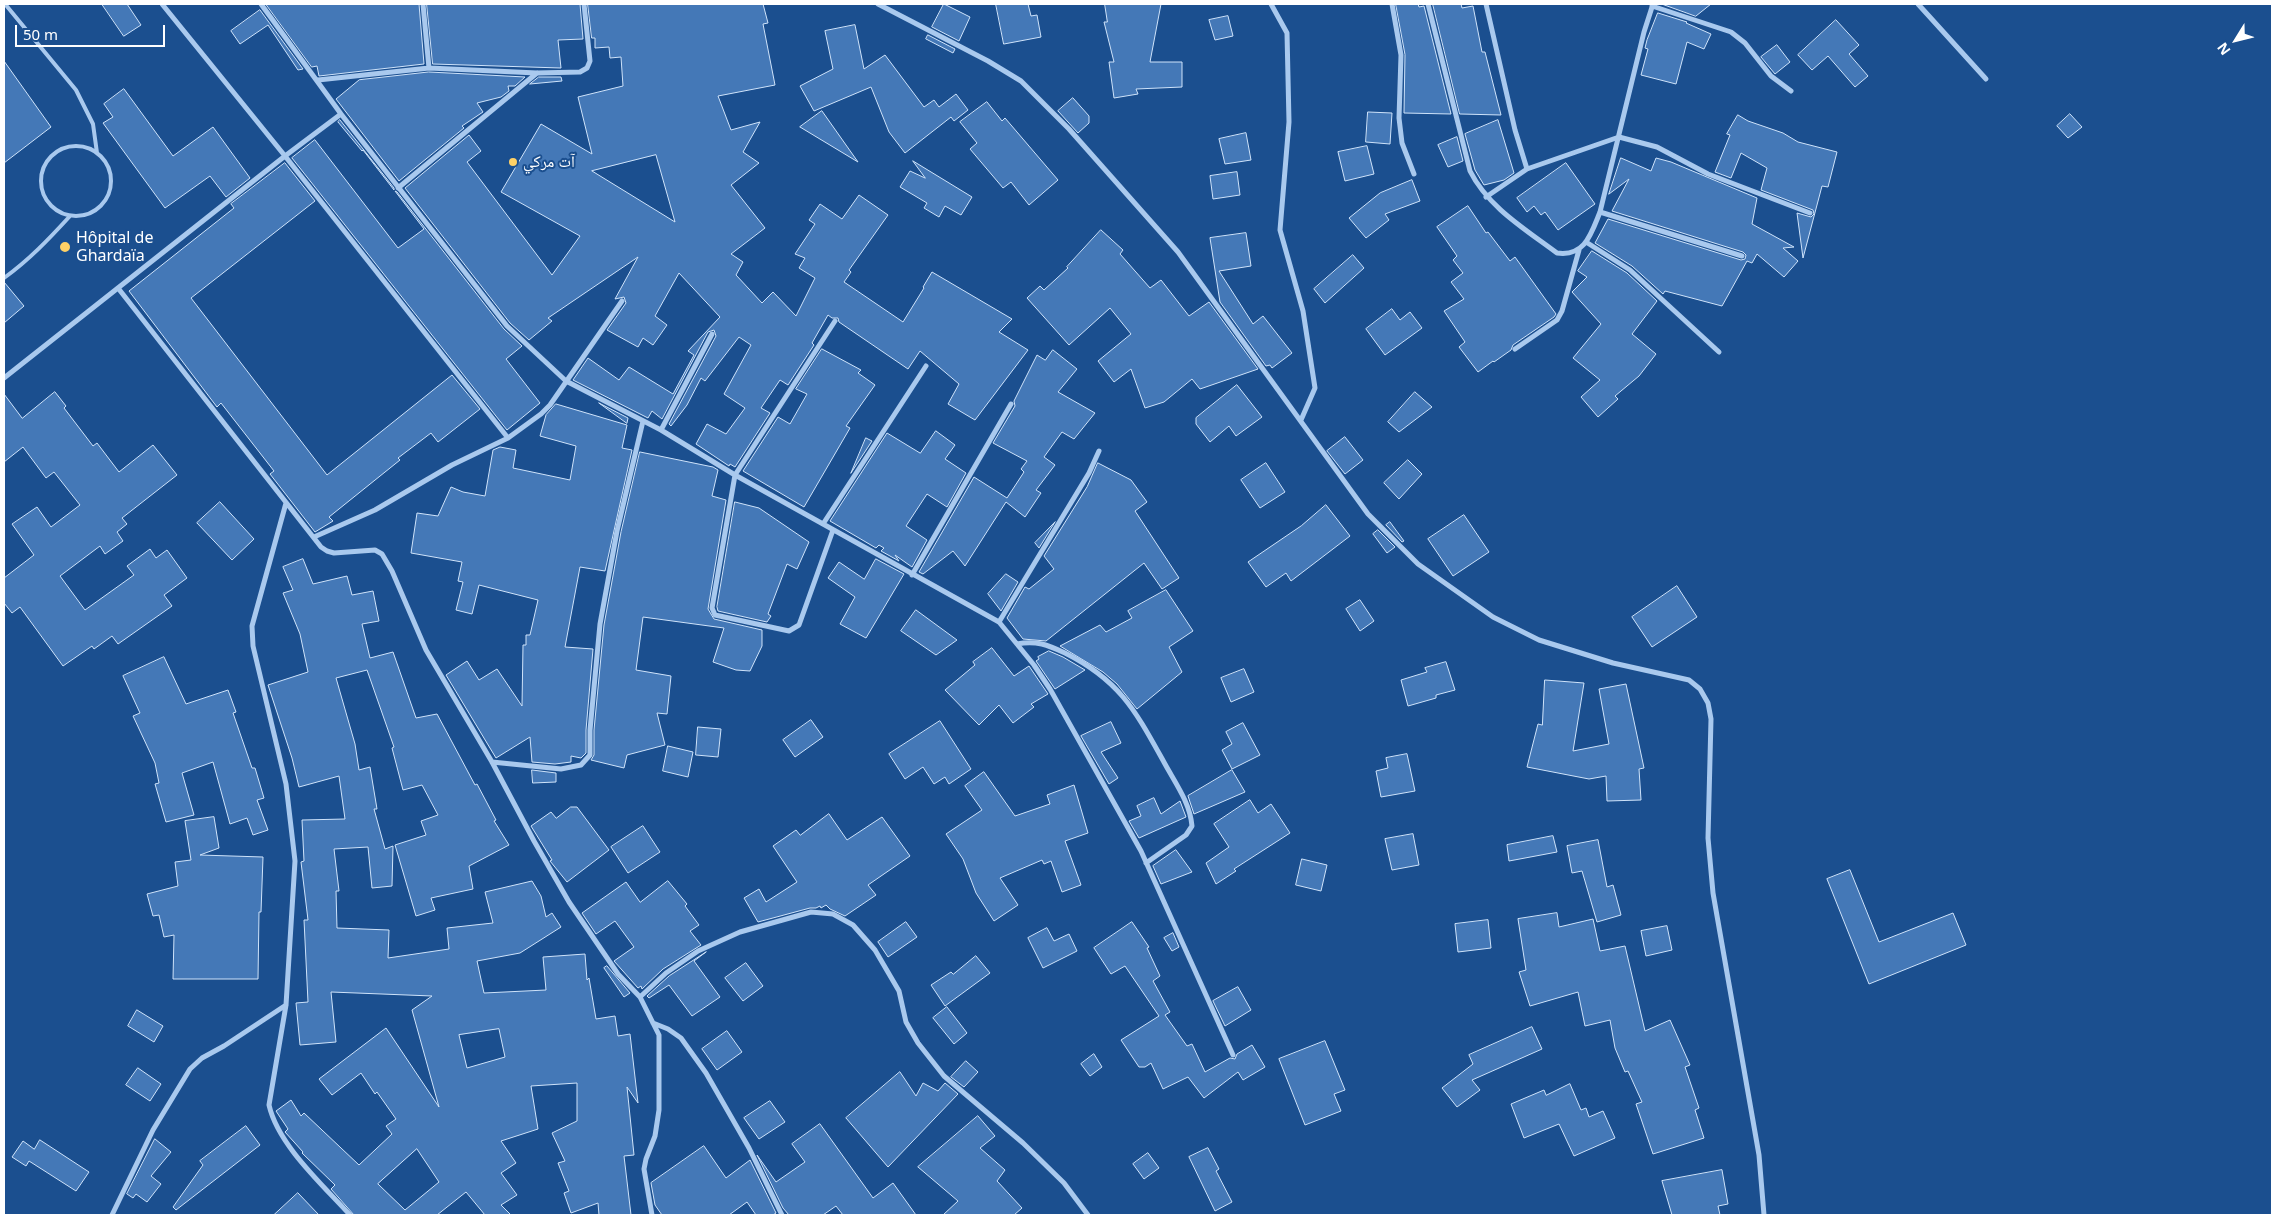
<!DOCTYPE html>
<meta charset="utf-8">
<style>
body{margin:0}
#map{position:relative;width:2276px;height:1219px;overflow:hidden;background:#1b4f8f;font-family:"Noto Sans",sans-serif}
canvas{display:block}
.frame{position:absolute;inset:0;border:5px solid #fff;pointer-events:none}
.north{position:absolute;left:2211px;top:15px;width:50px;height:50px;-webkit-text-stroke:4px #1b4f8f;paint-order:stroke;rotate:234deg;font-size:14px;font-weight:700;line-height:20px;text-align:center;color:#fff}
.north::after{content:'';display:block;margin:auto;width:18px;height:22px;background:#fff;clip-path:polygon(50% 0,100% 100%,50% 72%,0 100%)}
.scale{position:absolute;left:15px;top:25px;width:150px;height:22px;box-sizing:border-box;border:2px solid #fff;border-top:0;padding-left:6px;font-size:15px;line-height:18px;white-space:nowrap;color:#fff;-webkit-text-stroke:4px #1b4f8f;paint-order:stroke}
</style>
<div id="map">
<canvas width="2276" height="1219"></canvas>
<div class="frame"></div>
<div class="north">N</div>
<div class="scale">50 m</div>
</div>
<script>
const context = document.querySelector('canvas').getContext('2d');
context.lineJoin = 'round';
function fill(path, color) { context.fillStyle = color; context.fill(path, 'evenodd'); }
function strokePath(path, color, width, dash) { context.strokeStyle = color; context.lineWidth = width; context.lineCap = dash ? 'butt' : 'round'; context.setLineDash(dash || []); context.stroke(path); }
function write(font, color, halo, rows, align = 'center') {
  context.font = font + ' "Noto Sans","Noto Naskh Arabic",sans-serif'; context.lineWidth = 4; context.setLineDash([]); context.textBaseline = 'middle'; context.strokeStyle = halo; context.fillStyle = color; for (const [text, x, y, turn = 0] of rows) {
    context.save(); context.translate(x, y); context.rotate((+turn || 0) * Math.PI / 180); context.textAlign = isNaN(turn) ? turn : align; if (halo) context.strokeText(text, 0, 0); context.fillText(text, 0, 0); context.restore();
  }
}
const building = new Path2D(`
 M102 4H127L141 25 124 36Z
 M266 4H419L424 64 319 76 317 66 312 67Z
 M427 4H580L583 39 558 40 561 68 433 64Z
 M588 4H763L768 23 763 24 775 85 718 96 731 130 760 122 743 152 759 163 731 185 765 228 731 254 743 262 736 275 762 303 773 292 796 316 815 278 799 268 805 258 795 254 815 224 809 220 820 204 842 219 859 195 888 215 849 270 851 272 844 282 903 322 924 288 923 287 932 272 1012 319 999 332 1028 350 975 420 948 404 959 384 920 351 908 369 839 322 838 318H832L828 315 812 343 814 345 788 385 780 380 761 408 770 413 735 467 730 464 729 466 696 444 707 424 726 434 745 408 724 394 751 345 739 337 705 381 701 378 687 405 671 426 669 424 716 336 714 330 708 332 662 419 652 411 648 418 573 380 588 358 619 380 629 367 673 394 694 355 688 351 720 317 679 273 655 316 667 325 653 345 643 338 638 347 607 330 626 303 624 297 615 299 638 257 548 318 552 321 529 340 510 323 405 188 469 135 481 151 467 162 552 275 580 236 501 192 541 124 592 154 578 97 623 86 621 57 610 58 609 47 595 48V38H592ZM656 155 675 222 592 171Z
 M944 4 970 17 959 41 932 27Z
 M996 4H1028L1031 16 1037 15 1041 37 1004 44Z
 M1105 4H1161L1150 62H1182V87L1136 89 1138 94 1114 98 1109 62H1114L1104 22H1107Z
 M1396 4H1418L1419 7 1424 6 1451 114 1404 113 1405 55Z
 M1433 4H1461L1462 8 1473 6 1482 52H1485L1501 115 1460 114Z
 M1662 4H1711L1696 16Z
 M260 10 303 69 298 70 268 25 240 44 231 31Z
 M1658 13 1687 22 1686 23 1711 34 1704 49 1687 42 1676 84 1641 75 1648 49 1645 48 1647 40Z
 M1228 16 1233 36 1215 40 1209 20Z
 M1836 20 1859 45 1849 54 1868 76 1855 87 1828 56 1812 70 1798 55Z
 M855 25 864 69 885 55 924 107 934 100 939 107 956 94 968 110 954 121 951 117 905 153 889 132 871 87 814 111 800 86 833 69 825 31Z
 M928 35 955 49 953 53 926 39Z
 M1777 45 1790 62 1775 74 1761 57Z
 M4 61 51 127 4 163Z
 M429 72 525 77 515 86H508L509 91 501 97 477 103 483 112 462 126 464 128 399 181 336 99 359 80Z
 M539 77H561L562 81 530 84Z
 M124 89 173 156 213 127 250 178 226 197 210 176 165 208 103 123 113 117 104 104Z
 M1073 98 1089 116V123L1078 133 1058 111Z
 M987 102 1002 121 1005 118 1058 180 1029 205 1011 182 1003 188 970 149 977 143 960 122Z
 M822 111 858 162 800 127Z
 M1368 112 1392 113 1390 144 1366 142Z
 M2070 114 2082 127 2068 138 2057 126Z
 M1738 115 1748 121 1783 133 1798 142 1837 152 1828 187 1822 186 1803 258 1797 213 1811 217 1814 214 1813 210 1761 190 1767 168 1741 153 1731 178 1715 172 1730 135 1727 134Z
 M340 120 394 188V190L363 150 362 151 338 122Z
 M1498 120 1514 173 1504 180 1484 185 1475 170 1465 134Z
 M1246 133 1251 160 1225 164 1219 139Z
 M1457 137 1463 161 1448 167 1438 145Z
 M315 140 398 248 424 229 395 191 397 192 504 329 522 346 506 359 540 403 507 430 292 158Z
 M1367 146 1374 174 1345 181 1338 152Z
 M1621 158 1651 171 1656 158 1671 162 1757 198 1752 224 1794 247 1783 248 1798 261 1784 277 1757 254 1752 263 1747 261 1722 306 1665 291 1663 294 1632 266 1595 243 1608 219 1741 260 1745 259 1746 255 1743 252 1612 211 1629 179 1609 194Z
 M913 161 972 197 961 215 945 206 939 217 924 208 927 203 900 187 910 171 925 178Z
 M285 163 315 201 191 298 327 475 452 375 480 409 438 442 431 433 398 458 400 460 329 517 333 521 315 532 270 474 274 471 221 403 217 407 129 291 234 208 231 204Z
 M1566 163 1595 204 1558 230 1545 212 1541 215 1534 206 1527 212 1517 198Z
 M1237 172 1240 195 1213 199 1210 176Z
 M1412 180 1420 201 1385 214 1389 220 1366 238 1349 218 1380 193Z
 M1468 206 1486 233 1488 232 1510 261 1515 257 1556 314 1554 317 1513 345 1511 350 1494 362 1493 361 1478 372 1459 347 1465 342 1444 311 1464 299 1451 282 1463 273 1453 260 1457 256 1437 227Z
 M1101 230 1123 250 1120 254 1150 288 1161 280 1189 316 1209 302 1258 369 1200 389 1192 379 1164 402 1145 408 1131 369 1114 382 1098 361 1131 334 1110 308 1069 345 1027 298 1040 286 1044 290 1068 268 1067 267Z
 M1246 233 1251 266 1219 271 1253 324 1263 316 1292 353 1272 368 1270 365 1266 366 1220 302 1210 238Z
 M1592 251 1627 273 1657 301 1632 334 1656 354 1639 376 1615 396 1618 399 1598 417 1581 397 1600 380 1573 358 1601 324 1572 292 1587 277 1578 271Z
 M1353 255 1364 268 1325 303 1314 289Z
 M4 282 24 306 4 323Z
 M1392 309 1400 320 1410 312 1422 328 1385 355 1366 329Z
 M822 349 861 370 858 373 875 385 846 426 850 428 804 507 743 471 778 417 790 424 807 394 796 389Z
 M1053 350 1077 369 1058 392 1095 413 1074 439 1062 432 1044 457 1055 465 1036 490 1041 493 1025 517 1006 502 965 566 953 551 923 574 919 572 974 477 1007 498 1024 472 1021 469 1027 461 993 443 1015 406 1014 401 1037 355 1045 360Z
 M1237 385 1262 417 1236 436 1229 426 1210 442 1196 424V418Z
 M55 392 66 406 64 408 93 446 97 443 119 472 153 445 177 475 122 518 127 524 117 532 123 541 105 554 100 546 60 576 85 610 134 575 127 566 150 549 156 558 167 550 187 578 164 595 172 606 118 644 112 636 94 649 92 646 63 666 20 607 12 613 4 603V578L34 555 12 524 37 507 51 527 80 505 54 472 46 478 23 447 4 462V394L22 418Z
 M1415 392 1432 407 1399 432 1388 422Z
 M599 403 628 418 627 423Z
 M556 404 627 425 622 448 632 450 605 571 580 567 565 647 593 649 586 730V753L581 758 571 756V762L555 764 532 762 530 737 496 758 446 675 467 661 479 680 497 669 522 706 523 645H526V635H530L538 600 479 585 472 614 456 610 463 582 458 581 462 562 411 553 417 513 438 516 451 487 463 492 485 496 493 450 500 447 516 450 513 468 570 480 576 446 540 436 546 415Z
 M936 431 955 445 945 459 966 473 947 507 927 494 906 526 927 540 912 567 895 555 899 561 881 551 884 548 879 545 876 548 830 521 887 433 920 453Z
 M1345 437 1363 460 1345 474 1327 451Z
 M866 438 872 441 851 473Z
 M640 452 713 467 718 470 712 496 726 500 708 609 714 619 762 630V646L750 671 736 670 713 662 724 628 643 617 636 670 671 676 667 714 657 713 665 745 627 755 624 768 591 760 594 755V730L604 625 621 532Z
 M1408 460 1422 474 1399 499 1384 483Z
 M1098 463 1131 480 1147 502 1135 511 1179 578 1162 589 1144 563 1046 641 1023 639 1007 618 1025 587 1029 589 1054 569 1044 556 1087 487Z
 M1266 463 1285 492 1260 508 1241 480Z
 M220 502 254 539 232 560 197 523Z
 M735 502 759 508 809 542 797 569 787 564 768 614 771 616 767 622 718 611 717 607Z
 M1326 505 1350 536 1291 581 1286 573 1266 587 1248 562 1301 526Z
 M1464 515 1489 552 1453 576 1428 539Z
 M1055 522 1039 548 1035 543Z
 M1390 522 1404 541 1402 542 1386 525Z
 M1378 530 1395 547 1387 553 1373 534Z
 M303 559 313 584 347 576 352 595 373 591 379 621 362 624 370 658 393 652 416 718 437 714 475 785 477 784 496 820 494 821 509 845 469 866 473 889 431 898 435 910 416 916 395 845 426 835 421 821 438 815 422 785 403 790 392 748 394 747 367 670 336 678 355 744 359 770 370 767 377 809H374L385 849 393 846 392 886 372 888 368 847 334 849 339 891H336L337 928 389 930 388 958 449 949 447 928 493 923 485 892 532 881 541 896 546 917 552 913 561 927 520 953 477 961 484 993 546 990 543 957 585 954 587 980 589 978 596 1019 615 1016 618 1036 630 1034 638 1103 627 1087 634 1155 624 1156 631 1215H599L598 1203 571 1213 564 1193 569 1191 558 1163 565 1161 552 1133 577 1121V1083L531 1086 538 1129 501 1141 516 1163 501 1173 517 1195 501 1205 511 1215H485L466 1192 437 1215H354L331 1189 335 1185 302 1153 303 1152 285 1132 288 1129 276 1111 291 1100 301 1116 304 1113 359 1165 392 1134 386 1126 396 1119 377 1092 375 1094 361 1073 332 1095 319 1079 386 1028 439 1107 412 1010 432 996 331 992 336 1042 300 1045 296 1003 308 1002 304 920H308L301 862 304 861 302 820 345 819 339 776 299 787 292 758 268 685 308 672 300 634 283 593 293 590 283 567ZM499 1029 505 1057 467 1068 459 1035ZM417 1149 439 1182 405 1210 378 1184Z
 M876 559 904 574 866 638 840 624 855 597 828 578 839 562 864 579Z
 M1006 574 1018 582 1001 611 988 594Z
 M1677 586 1697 617 1652 647 1632 617Z
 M1166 590 1193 631 1169 647 1182 672 1137 709 1117 684 1103 672 1060 646 1100 625 1106 632 1132 618 1128 611Z
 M1360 600 1374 621 1360 631 1346 609Z
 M916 610 957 640 936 655 901 631Z
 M992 648 1014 676 1029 666 1048 694 1031 704 1034 707 1013 723 999 705 979 725 945 690 975 665 973 662Z
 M1049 651 1063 657 1085 670 1055 689 1036 661 1039 659 1038 657Z
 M164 657 186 704 228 690 236 712 233 713 252 768H255L264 798 257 800 268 830 253 835 247 818 230 824 213 762 182 773 194 815 166 822 155 784 159 783 155 763 133 716 140 713 123 676Z
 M1446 662 1455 690 1436 695V698L1408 706 1401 680 1427 672 1425 668Z
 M1244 669 1254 692 1231 702 1221 678Z
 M1545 680 1584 683 1573 751 1609 744 1599 689 1626 684 1644 768 1639 769 1641 800 1607 801 1606 776 1589 779 1527 767 1538 724 1542 725Z
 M811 720 823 737 795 757 783 740Z
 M940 721 971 769 949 784 945 777 934 784 923 767 905 779 889 754Z
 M1111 722 1121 743 1101 752 1118 778 1109 784 1081 736Z
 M1243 723 1260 755 1232 769 1222 750 1232 744 1226 732Z
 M698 727 721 729 718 757 696 755Z
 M668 746 693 752 688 777 663 771Z
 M1407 754 1415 791 1381 797 1376 771 1388 768 1386 758Z
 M532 770 556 773V782L533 783Z
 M1232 770 1245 792 1194 814 1188 796Z
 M984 772 1015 816 1050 804 1047 795 1074 785 1088 833 1065 841 1081 885 1062 892 1051 861 1044 864 1042 860 1000 878 1018 905 994 921 976 893 963 859 946 834 982 810 965 786Z
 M1154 798 1161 814 1180 801 1186 817 1139 838 1129 821 1141 816 1137 806Z
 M1250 800 1258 813 1271 804 1290 833 1234 869 1236 871 1216 884 1206 863 1229 847 1214 824Z
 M571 807H577L609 850 567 882 550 861 552 860 531 826 551 812 556 818Z
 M829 814 847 840 882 817 910 856 868 885 876 895 845 916 830 909 826 905 821 908 820 906 816 908H810L758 922 744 898 759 889 766 902 797 882 773 846 796 830 800 835Z
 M214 817 219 848 200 855 263 857 261 912H259L258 979H173L174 935 164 937 159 915 153 916 147 894 178 886 175 862 191 860 185 821Z
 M643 826 660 852 628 873 611 847Z
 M1413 834 1419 865 1392 870 1385 839Z
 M1553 836 1557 852 1509 861 1507 845Z
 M1598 840 1607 887 1613 885 1621 915 1597 922 1582 871 1572 873 1567 846Z
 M1176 850 1192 872 1161 884 1153 866Z
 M1302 859 1327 865 1321 891 1296 885Z
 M1850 870 1879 942 1953 913 1966 945 1869 984 1827 879Z
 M668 881 687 904 685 906 699 925 690 931 701 945 663 969 642 989 641 986 638 988 614 961 634 947 615 921 596 934 582 913 626 882 640 902Z
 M1557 913 1559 927 1593 919 1600 951 1625 946 1645 1031 1670 1020 1690 1065 1685 1067 1699 1108 1695 1110 1704 1138 1653 1154 1636 1104 1642 1102 1628 1071 1625 1072 1615 1048 1610 1020 1585 1026 1578 992 1530 1006 1519 972 1526 970 1518 919Z
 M1488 920 1491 948 1458 952 1455 924Z
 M906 922 917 937 888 957 878 942Z
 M1132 922 1149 947 1147 948 1160 976 1153 981 1170 1012 1165 1015 1187 1046 1192 1044 1205 1072 1230 1058 1235 1059 1237 1054 1252 1045 1265 1067 1243 1080 1238 1072 1204 1098 1188 1077 1163 1089 1151 1063 1145 1067H1139L1121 1040 1159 1016 1125 966 1111 974 1094 948Z
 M1667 926 1672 950 1646 956 1641 931Z
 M1047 928 1054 941 1069 934 1077 951 1043 968 1028 938Z
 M1173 933 1179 947 1172 951 1164 938Z
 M706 952 694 961 720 997 692 1016 669 985 649 998 647 996 669 976Z
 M976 956 990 973 945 1006 931 985 951 972 953 974Z
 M746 963 763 986 743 1001 725 978Z
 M607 966 630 993 624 997 604 968Z
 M1238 987 1251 1010 1225 1026 1213 1001Z
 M947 1007 967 1033 954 1044 933 1018Z
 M137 1010 163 1026 154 1042 128 1026Z
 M1532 1027 1542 1049 1472 1080 1480 1090 1457 1107 1442 1088 1473 1064 1469 1055Z
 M727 1031 742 1052 717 1070 702 1049Z
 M1325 1041 1345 1090 1334 1094 1341 1111 1305 1125 1279 1059Z
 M1094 1054 1102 1067 1090 1076 1081 1064Z
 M966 1061 978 1072 964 1087 951 1077Z
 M138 1068 161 1084 150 1101 126 1085Z
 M900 1072 916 1096 923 1083 938 1091 945 1083 958 1094 888 1167 846 1118Z
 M1570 1084 1581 1110 1586 1108 1589 1117 1603 1111 1615 1138 1574 1156 1559 1124 1524 1138 1511 1104 1544 1090 1546 1095Z
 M770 1101 785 1122 759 1139 744 1118Z
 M978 1116 995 1136 980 1148 1005 1170 997 1181 1022 1208 1014 1215H943L958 1201 918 1167Z
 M820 1124 873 1198 893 1183 916 1215H843L836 1206 823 1215H789L783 1208 757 1155 776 1182 805 1162 792 1144Z
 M246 1126 260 1145 176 1210 173 1207 203 1165 200 1161Z
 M155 1139 171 1152 151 1176 161 1184 147 1202 136 1194 133 1198 127 1194Z
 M40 1140 89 1172 76 1191 29 1161 26 1166 12 1157 23 1141 34 1149Z
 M704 1146 726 1178 750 1160 776 1213 773 1215H756L747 1202 729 1215H662L655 1205 651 1183Z
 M1208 1148 1219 1169 1216 1171 1232 1202 1215 1211 1189 1157Z
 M1148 1153 1159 1168 1144 1179 1133 1164Z
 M1722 1170 1728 1204 1718 1206 1720 1215H1672L1662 1181Z
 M298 1193 319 1215H274Z`);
fill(building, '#4478b7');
strokePath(building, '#cfe3fa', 1);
strokePath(new Path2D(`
 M5 4 76 90 93 124 97 153
 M41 181a35 35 0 1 1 70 0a35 35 0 1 1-70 0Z
 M4 278C29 260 49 239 70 216`), '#a9c9ee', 4);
strokePath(new Path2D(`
 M162 4 285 156 508 438
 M261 4 341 114 507 326 566 381 661 430 735 475 999 622 1034 665 1050 689 1141 851 1233 1055
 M423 4 429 68
 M878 4 988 61 1021 81 1069 129 1178 252 1368 514 1418 564 1493 617 1539 640 1613 663 1689 680 1700 689 1708 703 1711 719 1708 838 1713 893 1759 1155 1764 1215
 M1271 4 1287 33 1289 122 1280 230 1303 311 1315 388 1301 420
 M1392 4 1401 55 1399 118 1402 143 1414 174
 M1428 4 1470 171C1488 207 1525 229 1557 253 1585 257 1591 234 1600 212L1644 32 1653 4
 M1486 4 1515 130 1527 169 1619 137 1657 147 1708 174 1810 213
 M1918 4 1986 79
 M1652 6 1731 32 1745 43 1771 76 1791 91
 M318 80 429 68 537 73 580 72 587 68 590 61 584 4
 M398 188 537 73
 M1486 197 1527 169
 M1600 212 1742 256
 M1586 242 1630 270 1719 352
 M118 288 321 547 327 551 334 553 375 550 382 554 392 571 426 650 492 762 534 841 569 902 618 974 640 997 659 1035V1110L655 1136 646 1159 644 1169 652 1215
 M1515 349 1557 320 1562 311 1579 250
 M4 378 285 156 341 114
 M661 430 712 334
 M286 503 252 626 253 646 286 784 295 861 286 1005 269 1105C278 1145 323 1185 350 1215
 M823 524 926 366
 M833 530 799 625 789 631 715 615 712 608 735 475 835 321
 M314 537 375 510 452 465 508 438 541 414 550 405 622 301
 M912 575 1011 404
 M999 622 1089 473 1099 451
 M1017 644C1036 640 1048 645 1065 653 1121 681 1136 712 1165 764 1176 784 1190 803 1192 826L1186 835 1146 863
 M492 762 561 769 581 765 590 755V730L600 624 617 531 643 421
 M640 997 666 973 698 951 740 932 811 912 833 914 853 925 875 950 899 991 906 1022 918 1043 944 1076 1023 1143 1064 1183 1088 1215
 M653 1023 668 1029 681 1038 706 1073 749 1148 782 1215
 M112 1215 153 1130 190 1069 202 1058 224 1046 286 1005`), '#a9c9ee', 5);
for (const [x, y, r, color] of [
 [513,162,5,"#ffd166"],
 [65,247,6,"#ffd166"]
]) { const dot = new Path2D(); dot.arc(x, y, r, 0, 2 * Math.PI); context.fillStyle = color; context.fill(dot); strokePath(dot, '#1b4f8f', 2); }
write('16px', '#fff', '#1b4f8f', [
 ["آت مركي",523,162],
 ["Hôpital de",76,238],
 ["Ghardaïa",76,256]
], 'left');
</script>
